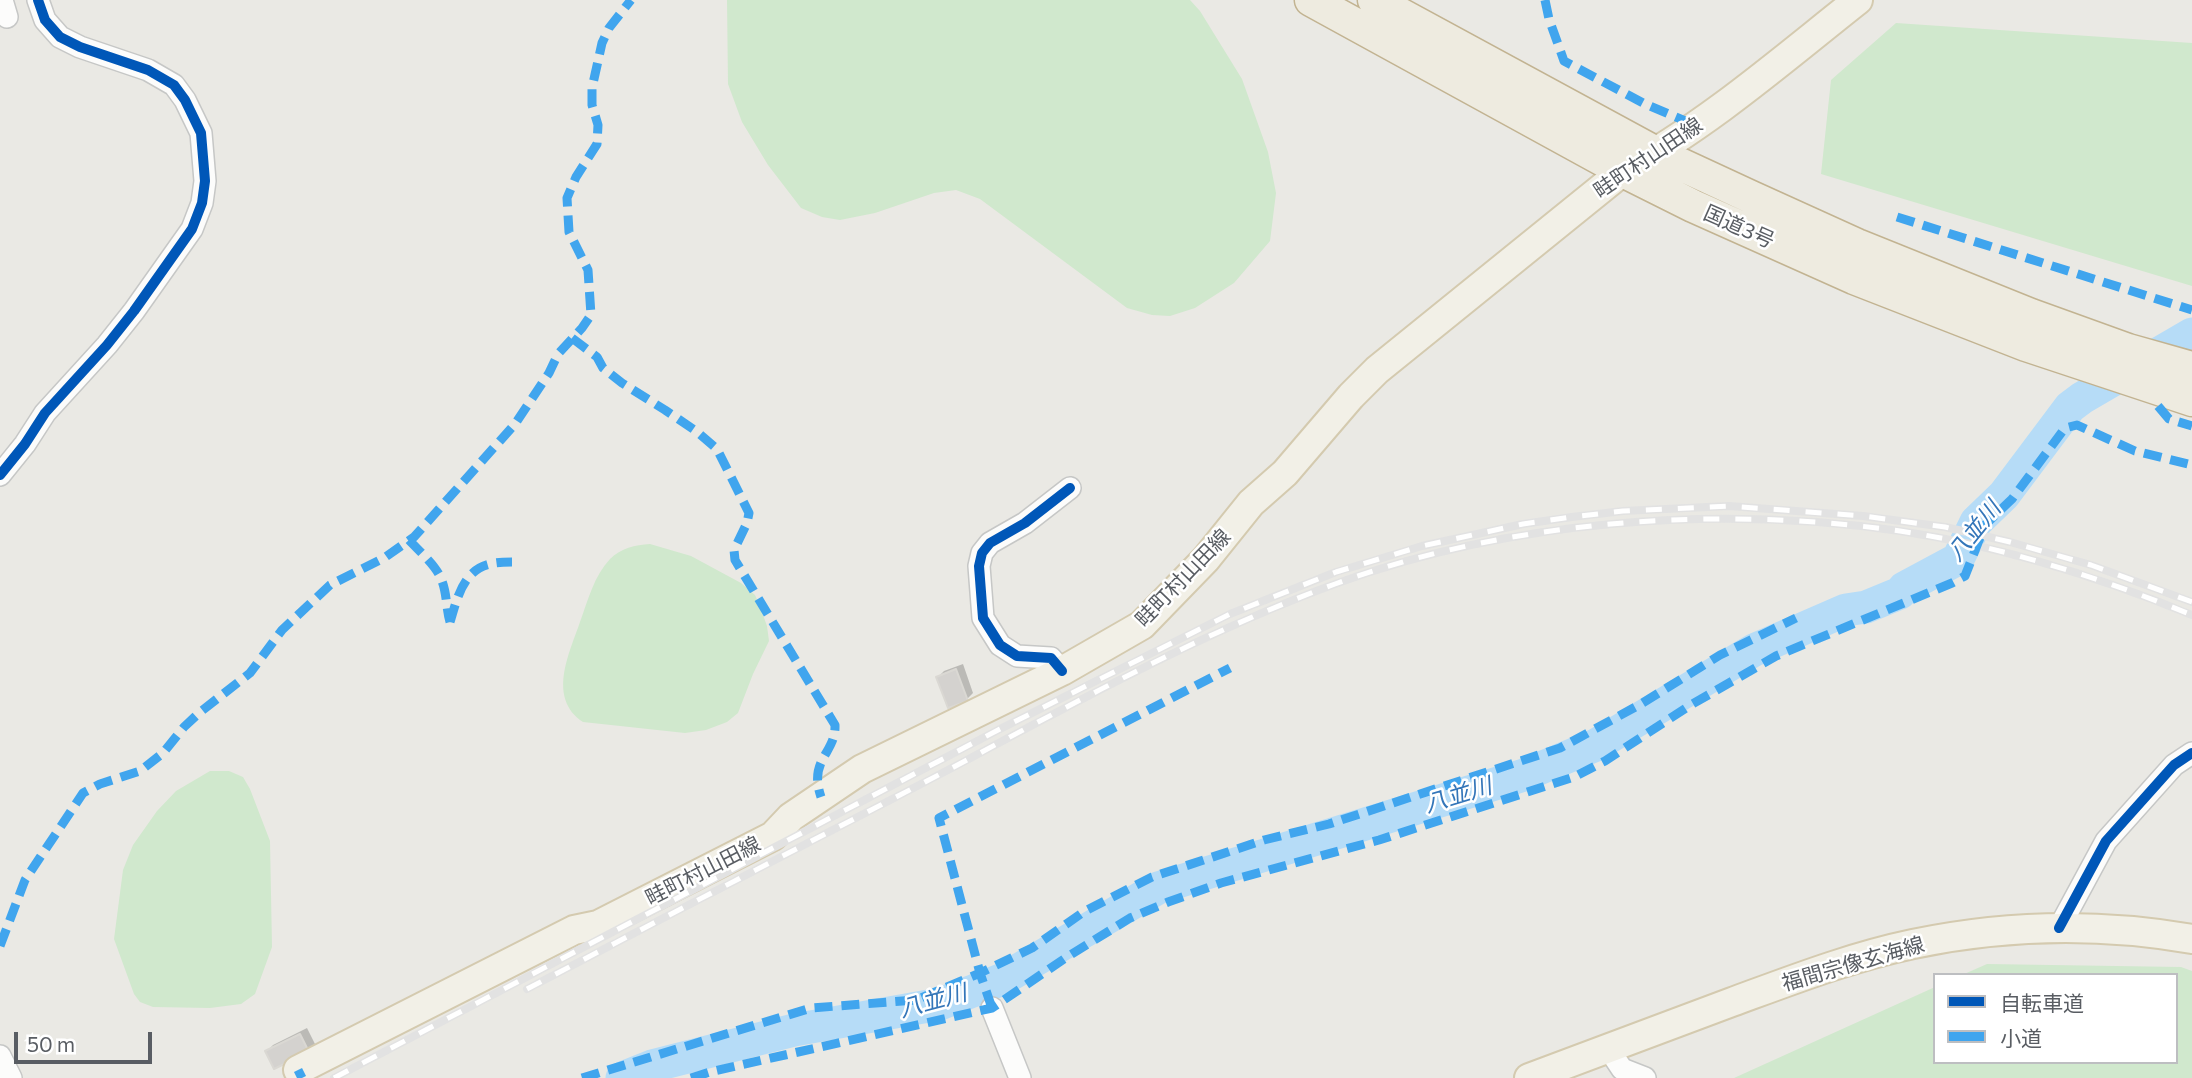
<!DOCTYPE html>
<meta charset="utf-8">
<style>
body{margin:0}
#map{position:relative;width:2192px;height:1078px;overflow:hidden;background:#eae9e4;font-family:Commissioner,"Noto Sans JP",sans-serif}
canvas{display:block}
.legend{position:absolute;left:1933px;top:973px;width:245px;height:91px;box-sizing:border-box;background:#fff;border:2px solid #bdbec1;margin:0;padding:9px 12px;list-style:none;font-size:21px;color:#595d63}
.legend li{display:flex;align-items:center;gap:14px;height:35px}
.legend b{width:35px;border:2px solid #bdbec1}
.scale{position:absolute;left:14px;top:1032px;width:138px;height:32px;box-sizing:border-box;border:4px solid #595d63;border-top:0;padding-left:9px;font-size:21px;line-height:24px;white-space:nowrap;color:#595d63;-webkit-text-stroke:5px #fff;paint-order:stroke}
</style>
<div id="map">
<canvas width="2192" height="1078"></canvas>
<ul class="legend">
<li><b style="height:9px;background:#0057b8"></b>自転車道</li>
<li><b style="height:9px;background:#40a5ee"></b>小道</li>
</ul>
<div class="scale">50 m</div>
</div>
<script>
const context = document.querySelector('canvas').getContext('2d');
context.lineJoin = 'round';
function fill(path, color) { context.fillStyle = color; context.fill(path, 'evenodd'); }
function strokePath(path, color, width, dash) { context.strokeStyle = color; context.lineWidth = width; context.lineCap = dash ? 'butt' : 'round'; context.setLineDash(dash || []); context.stroke(path); }
function write(font, color, halo, rows, align = 'center') {
  context.font = font + ' Commissioner,"Noto Sans JP",sans-serif'; context.lineWidth = 5; context.setLineDash([]); context.textBaseline = 'middle'; context.strokeStyle = halo; context.fillStyle = color; for (const [text, x, y, turn = 0] of rows) {
    context.save(); context.translate(x, y); context.rotate((+turn || 0) * Math.PI / 180); context.textAlign = isNaN(turn) ? turn : align; if (halo) context.strokeText(text, 0, 0); context.fillText(text, 0, 0); context.restore();
  }
}
fill(new Path2D(`
 M727 0H1190L1200 11 1242 79 1268 152 1276 193 1270 241 1234 283 1195 308 1170 316 1152 315 1127 308 980 199 956 190 934 193 875 213 840 220 822 217 801 208 768 165 742 122 728 84Z
 M1896 23 2192 43V286L1821 174 1831 80Z
 M650 544 691 556 741 583 755 595 759 604 767 626 769 641 753 674 738 713 727 722 706 730 685 733 583 722C547 698 569 654 580 622 588 600 594 576 610 559 621 548 635 545 650 544Z
 M210 771H229L243 777 250 789 270 841 272 947 255 994 241 1004 210 1008 153 1007 140 1002 134 994 114 939 123 870 133 845 157 811 176 791Z
 M1987 964 2181 967 2192 971V1078H1734L1935 987V1062H2176V975H1962Z`), '#d0e8cd');
fill(new Path2D(`
 M963 664 973 693 967 699 938 677 944 671Z
 M307 1028 315 1044 308 1050 267 1051 273 1045Z`), '#0003');
strokePath(new Path2D(`
 M622 1078 652 1066 794 1030 940 1004 1003 979 1158 888 1524 775 1596 745 1754 650 1846 610 1866 607 1900 593 1904 588 1958 559 1976 522 2004 495 2070 407 2082 398 2192 334`), '#b6dcf7', 33);
const building = new Path2D(`
 M956 669 968 701 948 708 936 677Z
 M300 1034 309 1052 274 1069 265 1051Z`);
fill(building, '#d4d2cf');
strokePath(building, '#dad8d3', 2);
const minor = new Path2D(`
 M2 0 7 17
 M0 475 25 444 45 413 107 345 134 311 192 229 202 203 205 181 201 133 185 100 174 85 148 70 80 47 60 37 45 20 38 0
 M1062 671 1051 658 1017 656 1000 645 983 618 979 566 982 553 990 543 1025 523 1070 488
 M2059 928 2106 841 2174 765 2192 753
 M992 1008 1020 1078
 M1608 1048 1622 1069 1645 1078
 M0 1056 11 1078`);
const major = new Path2D(`
 M298 1070 574 930 598 925 773 836 791 817 862 769 1062 671 1142 625 1206 559 1251 503 1285 473 1351 396 1377 370 1623 171C1709 124 1782 60 1858 0
 M1529 1078C1597 1053 1664 1027 1732 1002 1792 980 1851 957 1913 944 2004 925 2100 923 2192 939`);
const highway = new Path2D(`
 M1311 0 1623 171 1693 206 1854 278 2026 345 2192 400
 M1374 0 1656 153 1751 197 1857 245 2031 315 2128 350 2192 368`);
strokePath(minor, '#c6c7c6', 24);
strokePath(major, '#d4caaf', 32);
strokePath(highway, '#c2b391', 35);
strokePath(minor, '#fcfcfb', 21);
strokePath(major, '#f2f0e7', 28);
strokePath(highway, '#eeebe0', 32);
const rail = new Path2D(`
 M527 989C667 916 808 843 948 770 1074 703 1201 633 1335 584 1510 520 1716 505 1900 531 2000 546 2099 577 2192 615
 M334 1078 1000 729 1230 614 1336 572 1422 546 1523 524 1572 517 1623 511 1729 506 1863 516 1945 527 2010 542 2091 565 2192 602`);
strokePath(rail, '#e2e2e2', 8);
strokePath(rail, '#fff', 5, [16]);
strokePath(new Path2D(`
 M1545 0 1549 19 1564 61 1645 104 1697 126
 M1897 217 2192 310
 M572 338 597 357 603 368 622 383 665 410 696 431 717 449 749 513 747 523 734 550 735 560 835 725C836 754 808 759 821 797
 M2158 406 2169 419 2192 426
 M409 540C420 552 437 566 442 581 447 594 446 608 450 622
 M450 622C457 599 463 570 490 564 497 562 505 562 512 562
 M0 946 25 880 83 793 100 784 140 771 163 753 184 727 199 713 250 673 282 630 330 585 384 558 414 537 515 424 549 373 558 354 582 328 591 315 588 270 569 232 567 198 576 177 597 144 598 125 592 105V88L602 43 609 28 631 0
 M992 1008 980 973 939 818 1230 668
 M298 1070 302 1078
 M582 1078 811 1008 916 1000 980 973 1032 948 1085 911 1152 877 1264 840 1329 824 1560 748 1641 704 1720 655 1796 618
 M691 1078 710 1072 992 1008 1067 957 1130 918 1168 902 1221 883 1379 840 1574 777 1605 761 1689 706 1776 656 1952 583 1965 576 1985 525 2012 499 2065 428 2077 425 2135 451 2192 465`), '#40a5ee', 9, [18, 9]);
strokePath(new Path2D(`
 M0 475 25 444 45 413 107 345 134 311 192 229 202 203 205 181 201 133 185 100 174 85 148 70 80 47 60 37 45 20 38 0
 M1062 671 1051 658 1017 656 1000 645 983 618 979 566 982 553 990 543 1025 523 1070 488
 M2059 928 2106 841 2174 765 2192 753`), '#0057b8', 10);
write('21px', '#595d63', '#fff', [
 ["畦町村山田線",1648,158,-34],
 ["国道3号",1739,227,24],
 ["畦町村山田線",1183,578,-46],
 ["畦町村山田線",703,871,-27],
 ["福間宗像玄海線",1853,964,-16]
]);
write('italic 23px', '#3476b9', '#fff', [
 ["八並川",1974,531,-51],
 ["八並川",1458,795,-17],
 ["八並川",933,1001,-15]
]);
</script>
